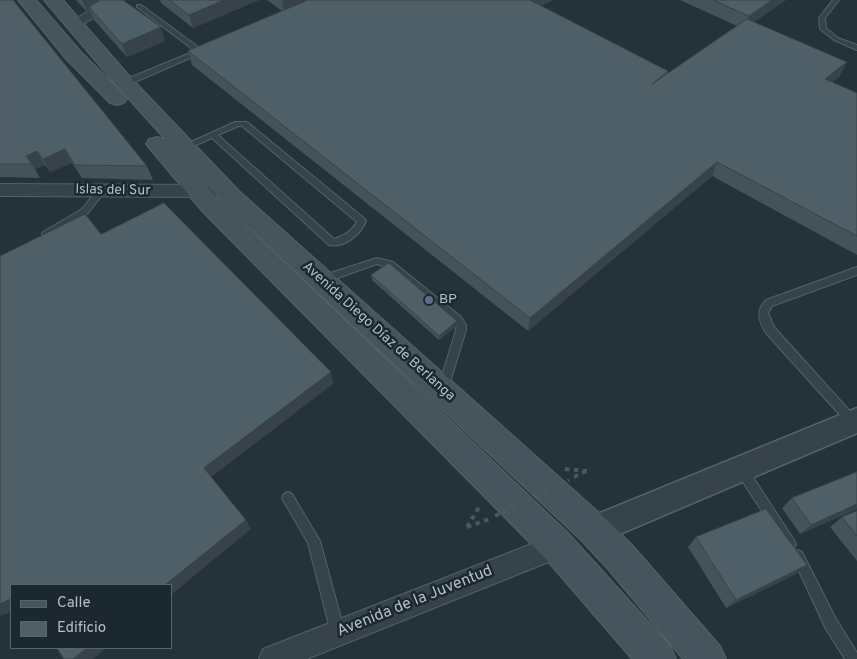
<!DOCTYPE html>
<meta charset="utf-8">
<style>
body{margin:0}
#map{position:relative;width:857px;height:659px;overflow:hidden;background:#24323a;font-family:Overpass,sans-serif}
canvas{display:block}
.legend{position:absolute;left:10px;top:584px;width:162px;height:65px;box-sizing:border-box;background:#1c282f;border:1px solid #58646b;margin:0;padding:6px 9px;list-style:none;font-size:15px;color:#b3bec6}
.legend li{display:flex;align-items:center;gap:10px;height:25px}
.legend b{width:25px;border:1px solid #58646b}
</style>
<div id="map">
<canvas width="857" height="659"></canvas>
<ul class="legend">
<li><b style="height:6px;background:#46545d"></b>Calle</li>
<li><b style="height:14px;background:#4f5f68"></b>Edificio</li>
</ul>
</div>
<script>
const context = document.querySelector('canvas').getContext('2d');
context.lineJoin = 'round';
function strokePath(path, color, width, dash) { context.strokeStyle = color; context.lineWidth = width; context.lineCap = dash ? 'butt' : 'round'; context.setLineDash(dash || []); context.stroke(path); }
function fill(path, color) { context.fillStyle = color; context.fill(path, 'evenodd'); }
function write(font, color, halo, rows, align = 'center') {
  context.font = font + ' Overpass,sans-serif'; context.lineWidth = 5; context.setLineDash([]); context.textBaseline = 'middle'; context.strokeStyle = halo; context.fillStyle = color; for (const [text, x, y, turn = 0] of rows) {
    context.save(); context.translate(x, y); context.rotate((+turn || 0) * Math.PI / 180); context.textAlign = isNaN(turn) ? turn : align; if (halo) context.strokeText(text, 0, 0); context.fillText(text, 0, 0); context.restore();
  }
}
const service = new Path2D(`
 M833 0H839L825 18 826 28 838 38 857 45V50L834 40 820 29 819 18Z
 M137 5H141L201 49 206 51 128 85H122V81L195 51 137 7Z
 M235 122H247L365 219 366 221C360 235 345 248 329 245L212 138 187 149H181L180 147ZM239 126H242L357 222C352 231 344 236 334 239L218 135Z
 M101 188 105 191 88 213 49 236H43L42 234 43 232 82 209 98 189Z
 M377 258 393 262 461 317 466 325V330L447 392 443 394 439 392 438 389 456 330 455 323 387 267 377 264 321 284 316 280 318 277Z
 M857 267V275L772 306 768 313 774 327 857 419V425L853 427 849 425 766 333C759 321 755 312 766 300Z
 M741 464 745 465 794 540 796 544 794 548 790 550 786 548 737 473 735 469 737 465Z
 M288 492 292 494 320 541 345 633 343 638 338 640 333 638 331 633 308 543 282 498 284 494Z
 M798 550 802 552 836 619 857 653V659H845L826 629 792 556 794 552Z`);
const minor = new Path2D(`
 M108 0H124L80 26 75 27 68 23Z
 M0 184 213 185 219 187 222 191 219 195 213 197 0 196Z
 M557 534 566 537 569 546 566 555 307 659H259L263 649Z`);
const tertiary = new Path2D(`
 M857 408V433L594 545 583 540 579 530 583 520Z`);
const secondary = new Path2D(`
 M18 0H36L81 52 124 95 127 99 124 103 117 105 110 103 67 60Z
 M44 0H63L132 79 239 191 606 519 632 545 720 646 726 659H683L608 569 582 541 223 203 118 87Z
 M157 137 165 139 219 200 569 534 670 646 676 659H632L545 558 203 212 146 144 149 139Z`);
strokePath(service, '#556168', 2);
strokePath(minor, '#556168', 2);
strokePath(tertiary, '#556168', 3);
strokePath(secondary, '#556168', 2);
strokePath(new Path2D(`
 M565 469 587 471
 M574 477 586 471
 M467 527 481 504
 M467 527 492 518`), '#475c59', 4, [4.5, 4.5]);
fill(service, '#37434a');
fill(minor, '#37434a');
fill(tertiary, '#37434a');
fill(secondary, '#46545d');
strokePath(new Path2D(`
 M495 516 569 480`), '#475c59', 4, [4.5, 4.5]);
fill(new Path2D(`
 M0 0 147 166 153 180 82 178 72 163 50 172 45 165 35 169 40 178 0 177Z
 M76 0H123L165 41 127 57 94 20 91 12 88 13Z
 M160 0H259L193 28 161 3Z
 M267 0H553L541 6 668 71 667 74 737 26 680 0H786L754 22 840 76 832 82 857 93V255L712 176 528 331 192 65 188 51 282 11Z
 M371 275 457 326 439 340 372 280Z
 M857 472V509L800 534 782 508 792 498Z
 M857 511V561L830 527 842 517Z
 M696 537 807 565 796 574 726 608 688 547Z`), '#445259');
fill(new Path2D(`
 M82 0H112L89 7 91 12 88 13Z
 M224 0H259L193 28 189 15Z
 M282 0H313L284 13Z
 M529 0H553L528 13Z
 M772 0H786L744 29 749 16Z
 M161 27 165 41 127 57 122 44Z
 M847 62 840 76 818 92 825 79Z
 M65 149 72 163 50 172 43 159Z
 M37 151 45 165 35 169 26 156Z
 M717 162 712 176 528 331 530 318Z
 M457 321V326L439 340V336Z
 M331 372 333 384 210 478 204 468Z
 M857 504V509L800 534 811 525Z
 M246 520 251 529 171 595V585H165Z
 M807 565 796 574 726 608 736 600Z
 M11 599V612L0 616V604Z
 M87 648H106L93 659H73Z`), '#374249');
const building = new Path2D(`
 M0 0H13L147 166 75 165 65 149 43 159 37 151 26 156 32 164H0Z
 M101 0H123L161 27 122 44 89 7Z
 M170 0H224L189 15Z
 M308 0H530L668 71 652 84 747 19 847 62 825 79 857 93V236L717 162 530 318 188 51Z
 M714 0H772L749 16Z
 M164 203 331 372 204 468 246 520 165 585H11V599L0 604V256L85 214 101 234Z
 M389 263 457 321 439 336 371 275Z
 M857 472V504L811 525 792 498Z
 M766 509 807 565 736 600 696 537Z
 M857 511V536L842 517Z
 M57 648H87L73 659H64Z`);
fill(building, '#4f5f68');
strokePath(building, '#374249', 1);
for (const [x, y, r, color] of [
 [429,300,5,"#5c6f8a"]
]) { const dot = new Path2D(); dot.arc(x, y, r, 0, 2 * Math.PI); context.fillStyle = color; context.fill(dot); strokePath(dot, '#1c282f', 2); }
write('14px', '#b3bec6', '#1c282f', [
 ["Islas del Sur",113,191,1],
 ["Avenida Diego Díaz de Berlanga",378,332,42]
]);
write('14px', '#b3bec6', '#1c282f', [
 ["BP",439,300]
], 'left');
write('16px', '#b3bec6', '#1c282f', [
 ["Avenida de la Juventud",415,602,-22]
]);
</script>
